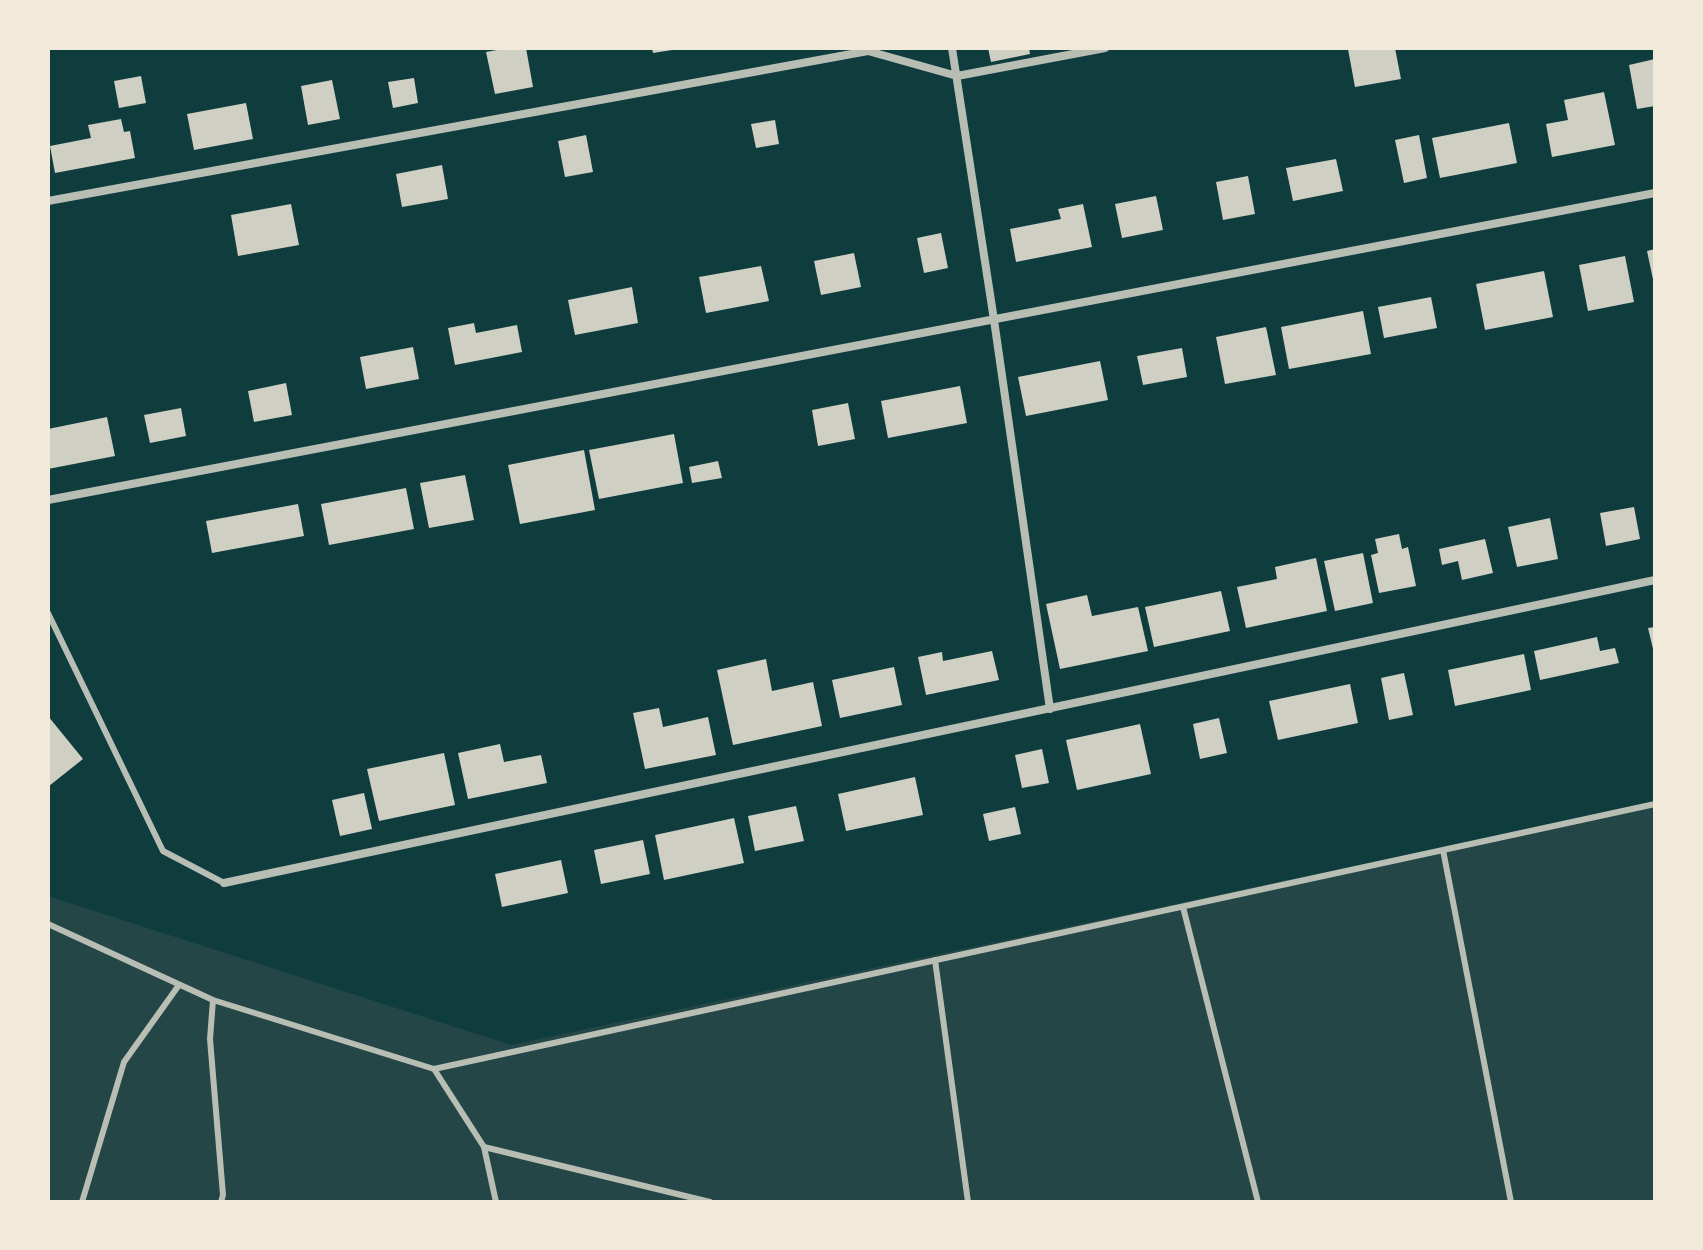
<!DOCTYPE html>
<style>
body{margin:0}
#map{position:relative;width:1703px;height:1250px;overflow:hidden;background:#0f3d3e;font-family:"PT Sans Narrow",sans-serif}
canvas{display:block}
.frame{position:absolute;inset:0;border:50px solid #f1e9da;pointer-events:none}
</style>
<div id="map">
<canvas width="1703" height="1250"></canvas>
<div class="frame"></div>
</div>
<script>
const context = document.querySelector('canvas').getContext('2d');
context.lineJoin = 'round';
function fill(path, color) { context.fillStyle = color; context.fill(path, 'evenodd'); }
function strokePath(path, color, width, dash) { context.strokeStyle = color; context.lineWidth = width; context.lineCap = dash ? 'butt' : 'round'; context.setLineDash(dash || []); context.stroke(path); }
fill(new Path2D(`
 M1655 802V1202H48V896L511 1045Z`), '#244646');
fill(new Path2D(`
 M508 48H526L533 87 495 94 486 52Z
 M652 48H671L672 50 653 53Z
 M988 48H1029L1030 54 991 62Z
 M1355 48H1395L1401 79 1355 87 1348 49Z
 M1655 59V106L1637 109 1629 65Z
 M141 76 146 103 119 108 114 81Z
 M414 78 418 103 393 108 388 82Z
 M332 80 340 119 308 125 301 86Z
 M1604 92 1615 145 1552 157 1546 124 1568 120 1564 100Z
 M246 103 253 139 194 150 187 114Z
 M121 119 124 132 130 131 135 158 55 173 50 146 91 138 88 125Z
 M775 120 779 144 756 148 751 124Z
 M1509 123 1517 163 1440 178 1432 138Z
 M586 135 593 172 565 177 558 141Z
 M1419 135 1427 178 1404 183 1395 140Z
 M1336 159 1343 191 1293 201 1286 168Z
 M442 165 448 199 402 207 396 174Z
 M1248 176 1255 214 1223 220 1216 182Z
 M1156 196 1163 230 1122 238 1115 204Z
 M291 204 299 245 238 256 231 215Z
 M1083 204 1092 247 1016 262 1010 229 1061 219 1058 209Z
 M941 233 948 268 924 273 917 238Z
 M1655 249V284H1654L1647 251Z
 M854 253 861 287 821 295 814 261Z
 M1625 256 1634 302 1588 311 1579 265Z
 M761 266 769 301 706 313 699 277Z
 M1544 271 1553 317 1485 330 1476 284Z
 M632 287 638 323 575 335 568 300Z
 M1431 297 1437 328 1384 338 1378 307Z
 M1363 311 1371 354 1289 369 1281 327Z
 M474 323 476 333 517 325 522 352 455 365 448 328Z
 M1266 327 1276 375 1225 384 1216 337Z
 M413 347 419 379 366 389 360 357Z
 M1182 348 1187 377 1143 385 1137 356Z
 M1100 361 1108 400 1026 416 1018 377Z
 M286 383 292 415 254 422 248 391Z
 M960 386 967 423 888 438 881 401Z
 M848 403 855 439 818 446 812 410Z
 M181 408 186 436 150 443 144 415Z
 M107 417 115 456 48 469V429Z
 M674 434 683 483 599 499 589 450Z
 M584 450 595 510 520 524 508 465Z
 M718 461 722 478 692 483 689 467Z
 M465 475 474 520 429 528 420 483Z
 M406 488 414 529 329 545 321 504Z
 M298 504 304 536 212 553 206 521Z
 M1634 507 1640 539 1606 546 1600 513Z
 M1550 518 1558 559 1517 567 1508 527Z
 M1399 534 1402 549 1408 547 1416 586 1379 593 1371 555 1378 553 1375 539Z
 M1485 539 1493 573 1462 580 1458 561 1442 565 1439 549Z
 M1363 553 1373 603 1335 611 1324 561Z
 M1316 558 1327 611 1246 628 1237 587 1277 579 1275 567Z
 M1221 591 1230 631 1154 647 1145 607Z
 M1087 595 1092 616 1138 607 1148 651 1060 669 1046 604Z
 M1655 627V653H1654L1648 628Z
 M1597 637 1600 651 1615 648 1619 663 1540 680 1534 651Z
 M992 651 999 680 926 695 918 657 942 652 943 661Z
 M1524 654 1531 690 1455 706 1448 670Z
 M766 659 772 691 813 682 822 726 733 745 717 670Z
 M894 667 902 705 840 718 832 680Z
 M1404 673 1413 715 1389 720 1381 678Z
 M1350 684 1358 723 1278 740 1269 701Z
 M659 708 663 727 708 717 716 755 645 769 633 713Z
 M48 716 83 759 49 786 48 784Z
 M1219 718 1227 753 1200 759 1193 724Z
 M1140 724 1151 774 1077 790 1066 740Z
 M500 744 504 762 541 755 547 783 468 799 458 753Z
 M1042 749 1049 783 1022 788 1015 755Z
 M444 753 455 805 379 821 367 769Z
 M915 777 923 815 846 831 838 794Z
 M364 793 372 829 340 836 332 800Z
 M796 806 804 841 755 851 748 816Z
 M1015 807 1021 834 989 841 983 814Z
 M734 818 744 863 664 880 655 835Z
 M643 840 650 874 601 884 594 850Z
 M561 860 568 893 502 907 495 874Z`), '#cfcfc3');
strokePath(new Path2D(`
 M48 613 163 851 224 883
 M1443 850 1511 1202
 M1183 907 1258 1202
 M48 924 213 1000 210 1039 223 1195 221 1202
 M935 960 968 1202
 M213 1000 434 1069 1655 804
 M434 1069 484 1147 710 1202
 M484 1147 496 1202
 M82 1202 124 1062 179 985`), '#b8beb3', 6);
strokePath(new Path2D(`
 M952 48 994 320 1050 709
 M48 201 868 51 957 76 1105 48
 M48 500 1655 193
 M224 883 1655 580`), '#b8beb3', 8);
</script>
